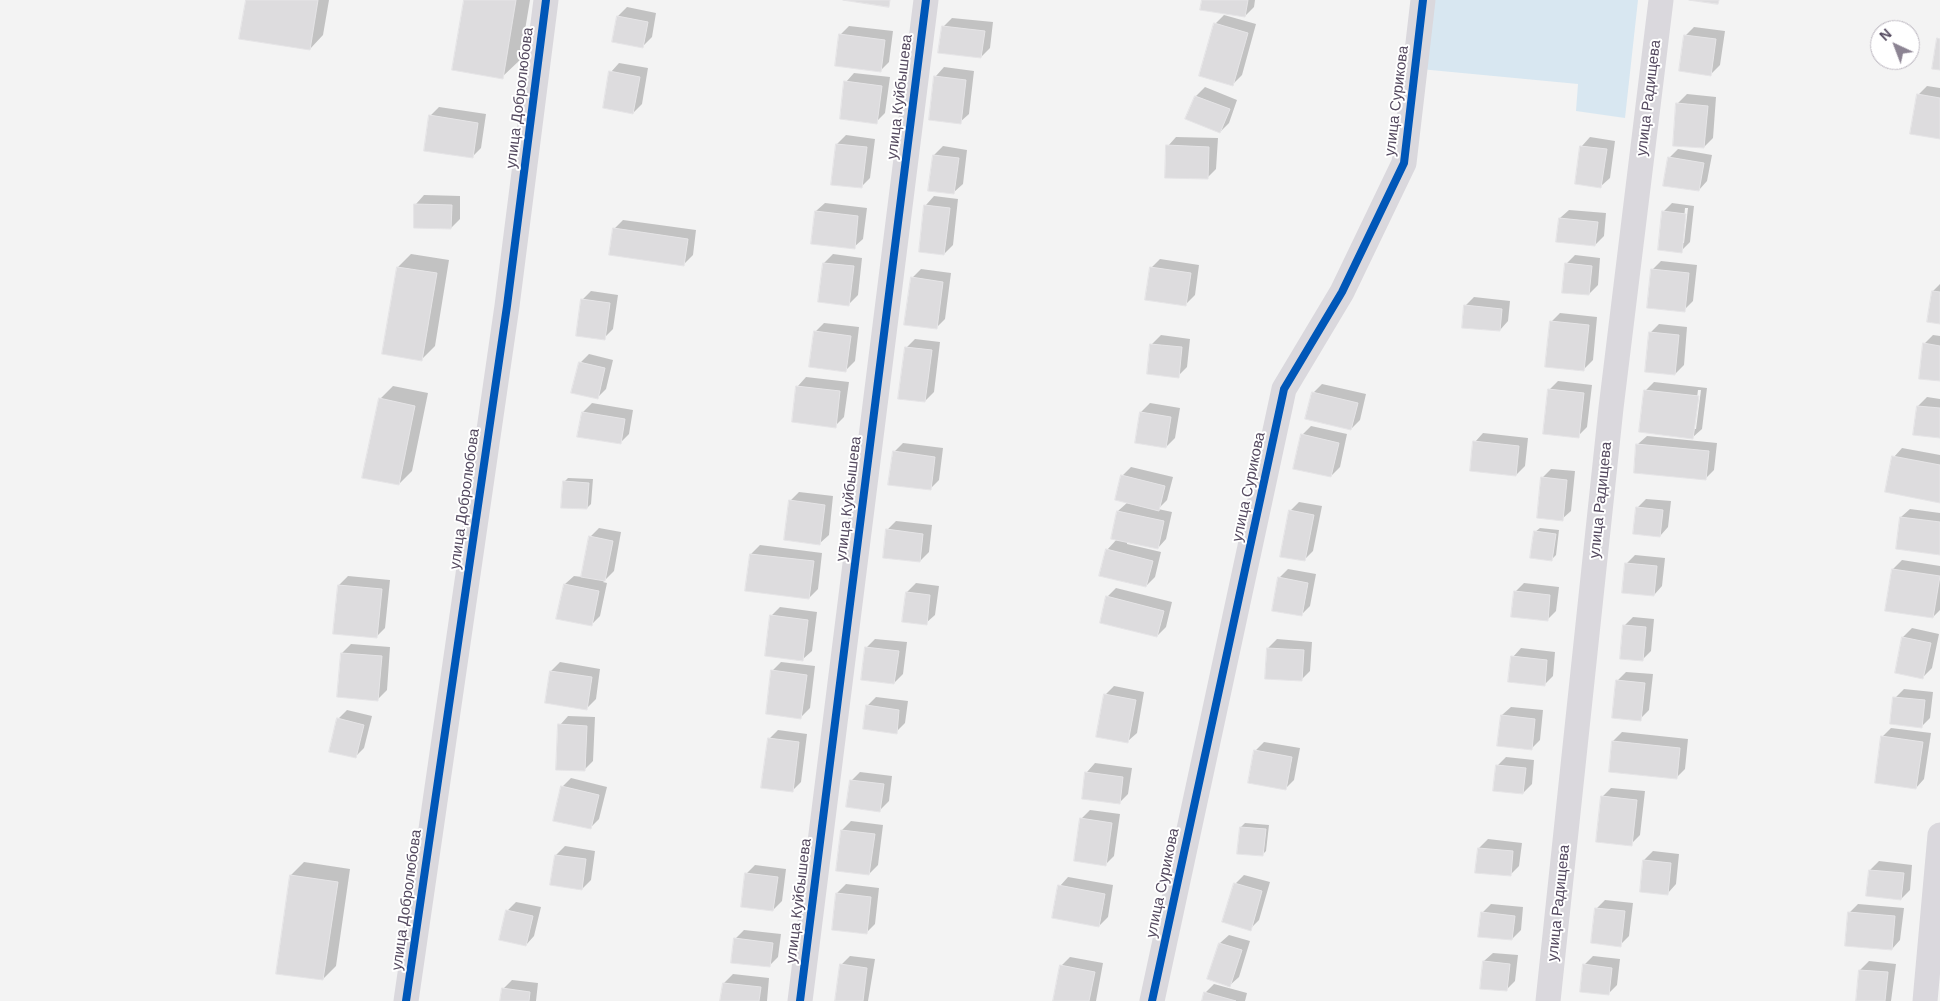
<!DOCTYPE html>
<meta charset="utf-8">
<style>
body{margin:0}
#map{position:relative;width:1940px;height:1001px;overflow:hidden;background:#f3f3f3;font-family:Arial,sans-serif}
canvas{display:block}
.north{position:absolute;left:1870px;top:20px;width:50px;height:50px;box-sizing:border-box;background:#fff;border:1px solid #bbb6bf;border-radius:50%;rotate:317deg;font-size:14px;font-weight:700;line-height:20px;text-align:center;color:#54495f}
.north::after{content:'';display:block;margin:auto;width:18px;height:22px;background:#8c8493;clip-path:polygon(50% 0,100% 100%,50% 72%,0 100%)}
</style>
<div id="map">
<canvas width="1940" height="1001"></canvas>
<div class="north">N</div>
</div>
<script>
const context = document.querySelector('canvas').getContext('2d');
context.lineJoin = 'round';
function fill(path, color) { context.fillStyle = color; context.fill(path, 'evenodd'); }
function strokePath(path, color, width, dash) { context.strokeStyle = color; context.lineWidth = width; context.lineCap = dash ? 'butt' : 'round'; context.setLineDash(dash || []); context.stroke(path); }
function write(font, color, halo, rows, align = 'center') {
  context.font = font + ' Arial,sans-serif'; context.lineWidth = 4; context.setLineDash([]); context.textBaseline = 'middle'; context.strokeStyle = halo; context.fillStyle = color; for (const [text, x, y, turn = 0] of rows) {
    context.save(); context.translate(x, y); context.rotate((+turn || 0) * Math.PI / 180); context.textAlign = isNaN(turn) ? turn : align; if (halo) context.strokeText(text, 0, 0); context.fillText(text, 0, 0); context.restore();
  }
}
fill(new Path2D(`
 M1427 0H1638L1625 118 1576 111 1578 84 1420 69Z`), '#d8e7f1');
fill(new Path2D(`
 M247 0H329L323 35 310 49Z
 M465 0H530L520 60 502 77Z
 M1203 0H1255L1254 7 1245 16Z
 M627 7 656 13 652 37 643 46 614 41 618 16Z
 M1224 15 1256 24 1242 75 1233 84 1215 24Z
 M952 18 993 22 990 48 981 57 943 27Z
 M849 26 893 31 889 62 880 71 840 35Z
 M1694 27 1725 31 1720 65 1711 74 1685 36Z
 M619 63 648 68 642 104 633 113 611 72Z
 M944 67 974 71 969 114 960 122 936 76Z
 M854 73 890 77 885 113 876 122 846 82Z
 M1927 86 1940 88V138L1918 95Z
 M1205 87 1237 100 1229 123 1220 132 1187 119 1196 96Z
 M1687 94 1716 97 1713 138 1704 147 1678 103Z
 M439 107 486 114 481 148 472 157 430 116Z
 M846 135 875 139 870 178 861 187 837 144Z
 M1176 137 1218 138 1216 169 1207 178 1168 146Z
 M1590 137 1615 141 1610 178 1601 186 1582 146Z
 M943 146 967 150 963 184 954 192 934 155Z
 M1678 149 1712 155 1707 181 1699 190 1669 158Z
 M424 195 460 196V219L451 228 416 204Z
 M934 196 958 199 953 245 944 254 920 251 926 205Z
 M825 203 867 208 863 239 854 247 816 211Z
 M1672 203 1694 206 1690 242 1681 251 1663 212ZM1685 208H1688L1684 243H1682Z
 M1569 210 1606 213 1604 236 1595 245 1560 218Z
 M623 220 696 230 693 255 684 264 614 229Z
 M411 254 449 260 435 346 422 359 398 267Z
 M833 254 862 258 858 295 849 304 820 301 824 263Z
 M1575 255 1600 258 1598 285 1589 294 1566 264Z
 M1160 259 1199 265 1195 295 1186 304 1151 268Z
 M1661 261 1697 265 1693 301 1684 310 1652 270Z
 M921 269 951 273 945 319 936 328 912 278Z
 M1940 284V323L1933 291Z
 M591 291 618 295 613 329 604 338 582 300Z
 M1474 297 1510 301 1508 321 1500 330 1465 306Z
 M1560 313 1597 317 1593 360 1584 369 1551 322Z
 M824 323 859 327 855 361 846 370 815 332Z
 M1659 324 1687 327 1684 365 1675 374 1650 333Z
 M1161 335 1190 339 1187 367 1178 376 1152 344Z
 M1933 335 1940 336V380L1924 344Z
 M915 339 940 342 934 392 925 401 906 348Z
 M589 354 613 360 606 389 597 398 580 363Z
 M806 377 849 382 844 417 835 426 798 386Z
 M1558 381 1592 385 1587 427 1578 436 1549 390Z
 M1654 382 1707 388 1702 429 1693 437 1645 391ZM1698 390H1701L1696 429H1693Z
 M1322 384 1366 394 1360 420 1351 429 1313 393Z
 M393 386 428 393 412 471 399 484 380 399Z
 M1927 397 1940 399V437L1918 406Z
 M592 403 633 410 629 434 620 443 583 412Z
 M1150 403 1180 408 1175 438 1166 447 1137 442 1141 412Z
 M1311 426 1347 434 1340 467 1331 476 1302 435Z
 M1483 433 1528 438 1525 466 1516 475 1475 442Z
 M1647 436 1717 443 1714 470 1705 479 1638 444Z
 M903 443 943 448 939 480 930 489 894 452Z
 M1902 448 1940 455V502L1894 457Z
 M1131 467 1173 477 1167 500 1158 509 1172 512 1166 539 1158 548 1127 541V544L1161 552 1155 577 1146 586 1107 550 1117 539 1118 511 1128 502 1122 476Z
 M1551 469 1575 471 1571 511 1562 519 1542 478Z
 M568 478 593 479 591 504 587 508 564 482Z
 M799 492 833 496 829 535 820 543 790 501Z
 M1646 499 1671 501 1668 527 1660 536 1637 508Z
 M1299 502 1322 506 1313 551 1304 560 1290 511Z
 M1910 509 1940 513V554L1901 517Z
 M896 521 932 525 929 552 920 561 887 530Z
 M599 528 621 532 614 571 603 582 607 583 600 616 591 625 565 584 574 576 582 577 590 537Z
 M1540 528 1559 530 1556 555 1551 560 1535 532Z
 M760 545 822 553 818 589 809 598 751 554Z
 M1635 555 1665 558 1662 586 1654 595 1626 564Z
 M1902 560 1940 566V610L1933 617 1893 569Z
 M1288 569 1316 574 1310 606 1301 615 1279 578Z
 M348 576 390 580 385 628 376 637 339 585Z
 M916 583 939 586 935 615 926 623 907 592Z
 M1524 583 1559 587 1556 611 1547 620 1515 592Z
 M1116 588 1172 602 1166 627 1157 636 1107 597Z
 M780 607 817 612 812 651 803 659 771 616Z
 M1633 617 1654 619 1651 651 1642 660 1624 626Z
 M1912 628 1939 634 1932 668 1923 677 1903 637Z
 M875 639 907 642 903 674 894 683 866 648Z
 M1277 639 1312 642 1310 671 1301 680 1268 648Z
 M351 644 390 647 387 690 378 699 342 653Z
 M1521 648 1555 652 1553 676 1544 685 1513 657Z
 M560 662 600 669 596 699 587 708 551 671Z
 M781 662 815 666 810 708 801 717 772 671Z
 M1626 672 1653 674 1649 710 1640 719 1617 681Z
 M1114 686 1144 692 1137 733 1128 741 1105 695Z
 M1904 689 1933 692 1930 718 1921 727 1895 698Z
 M876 697 908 701 905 723 896 732 867 706Z
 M1511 707 1543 710 1540 740 1531 749 1502 715Z
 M347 710 372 716 364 748 355 757 338 719Z
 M568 716 595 717 593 761 584 770 560 725Z
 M1891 728 1931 733 1924 779 1916 788 1882 737Z
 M778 730 807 734 801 782 792 791 769 739Z
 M1622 732 1688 739 1685 769 1676 778 1613 741Z
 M1264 742 1300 748 1294 780 1286 788 1255 751Z
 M1506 757 1534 760 1532 784 1523 793 1497 766Z
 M1095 763 1132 768 1128 794 1119 803 1087 772Z
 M860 772 892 776 889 801 880 810 851 781Z
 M571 778 607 787 599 819 590 828 562 787Z
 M1611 788 1645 791 1640 835 1631 844 1602 797Z
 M1090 810 1120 814 1114 856 1106 864 1081 819Z
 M851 821 883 825 878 865 869 874 842 830Z
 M1245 823 1269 825 1266 851 1262 855 1241 827Z
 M1488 839 1522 843 1519 866 1510 875 1479 848Z
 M565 846 595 851 591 880 582 889 556 855Z
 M1653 851 1679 854 1676 884 1668 893 1644 860Z
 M1879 861 1912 865 1910 890 1901 899 1870 870Z
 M304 862 350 869 336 966 323 979 291 875Z
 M755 865 786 869 782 901 773 910 746 874Z
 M1244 875 1270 882 1259 920 1250 929 1235 884Z
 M1068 877 1113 885 1108 917 1099 926 1060 886Z
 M846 884 879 888 875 924 866 933 837 893Z
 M1605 900 1633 903 1629 936 1620 945 1596 909Z
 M516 902 541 907 534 936 526 945 507 911Z
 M1491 904 1523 907 1521 930 1512 939 1482 913Z
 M1858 904 1904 908 1900 940 1892 949 1849 913Z
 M744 930 781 934 778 957 769 966 735 939Z
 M1229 935 1250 941 1239 977 1230 985 1220 943Z
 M1493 953 1518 955 1515 981 1506 990 1484 961Z
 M850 956 875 959 868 1001H837L841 965Z
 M1593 956 1620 959 1617 985 1608 994 1584 965Z
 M1070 957 1103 963 1096 1001H1055L1061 966Z
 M1869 961 1896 964 1891 1001H1857L1860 970Z
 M733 974 769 978 767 1001H721L724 983Z
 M512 980 538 983 536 1001H501L503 989Z
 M1214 984 1247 993 1245 1001H1203L1205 993Z`), '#0003');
const building = new Path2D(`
 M246 0H318L310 50 239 39Z
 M464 0H516L503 79 452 70Z
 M843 0H890L889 7Z
 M1202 0H1248L1245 17 1200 10Z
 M1689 0H1719L1718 4Z
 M617 16 648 22 643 48 612 42Z
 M1214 23 1248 33 1233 86 1199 76Z
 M942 26 985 31 981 58 938 53Z
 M839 34 885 40 881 72 835 66Z
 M1684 35 1716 39 1711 76 1679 71Z
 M1937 38 1940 39V70L1932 69Z
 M609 71 640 77 633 114 603 108Z
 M934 76 966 80 961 124 929 120Z
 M844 81 882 86 877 124 840 119Z
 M1917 94 1940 98V139L1910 134Z
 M1195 96 1230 109 1220 133 1185 119Z
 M1676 103 1708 106 1704 148 1673 146Z
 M429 115 478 123 473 158 424 151Z
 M836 144 867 147 862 188 831 185Z
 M1166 145 1209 147 1208 179 1165 178Z
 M1580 146 1607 149 1601 188 1575 184Z
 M933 155 959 158 954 194 928 191Z
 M1668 157 1704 163 1699 191 1663 186Z
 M414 204 452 205 451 229 414 228Z
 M924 205 950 208 944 255 919 252Z
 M815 211 858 216 855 249 811 244Z
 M1662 211 1686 214 1682 253 1658 250Z
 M1559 218 1598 222 1595 246 1556 242Z
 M613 228 688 239 684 266 609 255Z
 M823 263 854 266 849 306 818 302Z
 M1565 263 1592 266 1589 295 1562 293Z
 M397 267 437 273 422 361 382 354Z
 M1150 267 1191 273 1186 306 1145 300Z
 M1651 269 1689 273 1685 312 1647 308Z
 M911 277 943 282 937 329 904 325Z
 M1932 291 1940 292V324L1927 322Z
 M581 299 610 303 605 340 576 336Z
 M1464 305 1502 309 1500 331 1462 328Z
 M1550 321 1589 325 1584 371 1545 367Z
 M814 331 851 336 846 372 809 367Z
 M1649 332 1679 335 1675 375 1645 372Z
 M1923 343 1940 346V381L1919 379Z
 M1150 344 1182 347 1179 378 1147 374Z
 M905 347 932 350 925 402 898 399Z
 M579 362 605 368 598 399 571 393Z
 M796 386 840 391 836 428 792 422Z
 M1548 389 1584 393 1579 438 1543 434Z
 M1644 390 1699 396 1693 439 1639 432Z
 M1312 392 1358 403 1351 430 1305 419Z
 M379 398 415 406 399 485 362 478Z
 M1917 406 1940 408V438L1913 435Z
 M582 412 625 419 621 444 577 437Z
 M1140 412 1171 417 1166 448 1135 443Z
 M1301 434 1339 443 1331 477 1293 469Z
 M1473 441 1519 446 1516 476 1470 471Z
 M1636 444 1709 451 1706 480 1634 473Z
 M893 451 935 457 931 490 888 485Z
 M1892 456 1940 465V503L1885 492Z
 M1121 475 1165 486 1159 511 1115 500Z
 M1541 477 1567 480 1563 521 1537 518Z
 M563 481 589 483 587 509 561 508Z
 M789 500 825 505 820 545 784 540Z
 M1636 507 1663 510 1660 537 1633 534Z
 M1289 510 1314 515 1305 561 1280 557Z
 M1117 511 1164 521 1158 549 1111 539Z
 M1900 517 1940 522V555L1896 549Z
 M886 529 923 534 920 562 883 558Z
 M1534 531 1556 534 1552 561 1530 558Z
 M589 536 613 541 605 581 581 577Z
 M1106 549 1153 561 1146 587 1099 576Z
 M750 554 814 561 809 599 745 591Z
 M1625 563 1657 566 1654 596 1622 593Z
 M1892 569 1940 576 1933 618 1885 611Z
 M1278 577 1308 583 1302 616 1272 611Z
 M564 584 599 591 592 626 556 619Z
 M338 585 382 589 377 638 333 634Z
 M1514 591 1550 595 1548 621 1511 617Z
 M906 592 930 595 927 625 902 622Z
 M1106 596 1164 611 1157 637 1100 623Z
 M770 615 808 620 803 661 765 656Z
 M1623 625 1646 627 1643 661 1620 659Z
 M1902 637 1931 643 1923 679 1895 673Z
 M865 647 899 651 894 684 861 680Z
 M1267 648 1304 650 1302 681 1265 679Z
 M341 653 382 656 378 701 337 697Z
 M1511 656 1547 660 1545 686 1508 682Z
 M771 670 807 675 801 719 766 714Z
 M550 671 592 677 587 710 545 703Z
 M1616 680 1645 683 1641 721 1612 718Z
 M1104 694 1136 700 1128 743 1096 737Z
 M1893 697 1925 700 1922 728 1890 724Z
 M866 705 899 710 897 734 863 729Z
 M1501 715 1535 719 1532 750 1497 746Z
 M337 718 364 725 356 758 329 752Z
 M558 724 587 726 585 771 556 770Z
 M1881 736 1923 742 1916 789 1875 783Z
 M768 738 799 742 793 792 761 788Z
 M1612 741 1680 748 1677 779 1609 772Z
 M1254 750 1292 757 1286 790 1248 783Z
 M1496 765 1526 768 1523 794 1493 791Z
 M1085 772 1123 777 1120 804 1082 799Z
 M850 780 884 784 880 812 846 807Z
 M561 786 599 795 591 829 553 821Z
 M1601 796 1637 800 1632 846 1596 842Z
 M1080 818 1112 823 1106 866 1074 861Z
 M1240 827 1266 829 1263 856 1237 854Z
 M841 830 875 834 869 875 836 871Z
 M1478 848 1513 851 1511 876 1475 873Z
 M555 855 586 859 582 890 550 885Z
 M1643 860 1671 863 1668 895 1640 892Z
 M1869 870 1904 873 1901 900 1866 896Z
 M745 873 778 877 773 911 741 907Z
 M290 875 338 882 323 980 276 974Z
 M1234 883 1262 891 1251 931 1222 922Z
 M1058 885 1105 894 1099 927 1052 918Z
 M836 893 871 897 867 934 832 930Z
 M1595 908 1625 911 1621 947 1591 943Z
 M506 910 533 916 526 946 499 940Z
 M1481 912 1515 916 1512 940 1478 937Z
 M1848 912 1895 916 1892 950 1845 946Z
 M734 938 773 943 770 967 731 963Z
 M1219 943 1242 950 1230 987 1207 979Z
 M1483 961 1510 964 1507 991 1480 989Z
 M840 964 867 968 863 1001H835Z
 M1583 964 1612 968 1609 995 1580 992Z
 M1060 965 1095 972 1089 1001H1053Z
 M1859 970 1888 972 1885 1001H1856Z
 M723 983 761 987 759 1001H720Z
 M502 988 530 992 529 1001H500Z
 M1204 992 1236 1001H1202Z`);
fill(building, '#dddcde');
strokePath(building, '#e5e4e6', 1);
strokePath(new Path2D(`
 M406 1001 507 306 546 0
 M800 1001 926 0
 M1152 1001 1284 389 1342 292 1404 163 1423 0
 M1548 1001 1611 408 1661 0
 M1925 1001 1940 835`), '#dad8dd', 25);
strokePath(new Path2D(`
 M406 1001 507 306 546 0
 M800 1001 926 0
 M1152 1001 1284 389 1342 292 1404 163 1423 0`), '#0057b8', 8);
write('15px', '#54495f', '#fff', [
 ["улица Куйбышева",900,97,-83],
 ["улица Добролюбова",520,98,-83],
 ["улица Радищева",1649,98,-83],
 ["улица Сурикова",1397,101,-83],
 ["улица Сурикова",1249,487,-78],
 ["улица Добролюбова",465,499,-82],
 ["улица Куйбышева",849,499,-83],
 ["улица Радищева",1601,500,-84],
 ["улица Сурикова",1163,883,-78],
 ["улица Добролюбова",407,900,-82],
 ["улица Куйбышева",799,901,-83],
 ["улица Радищева",1559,903,-84]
]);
</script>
